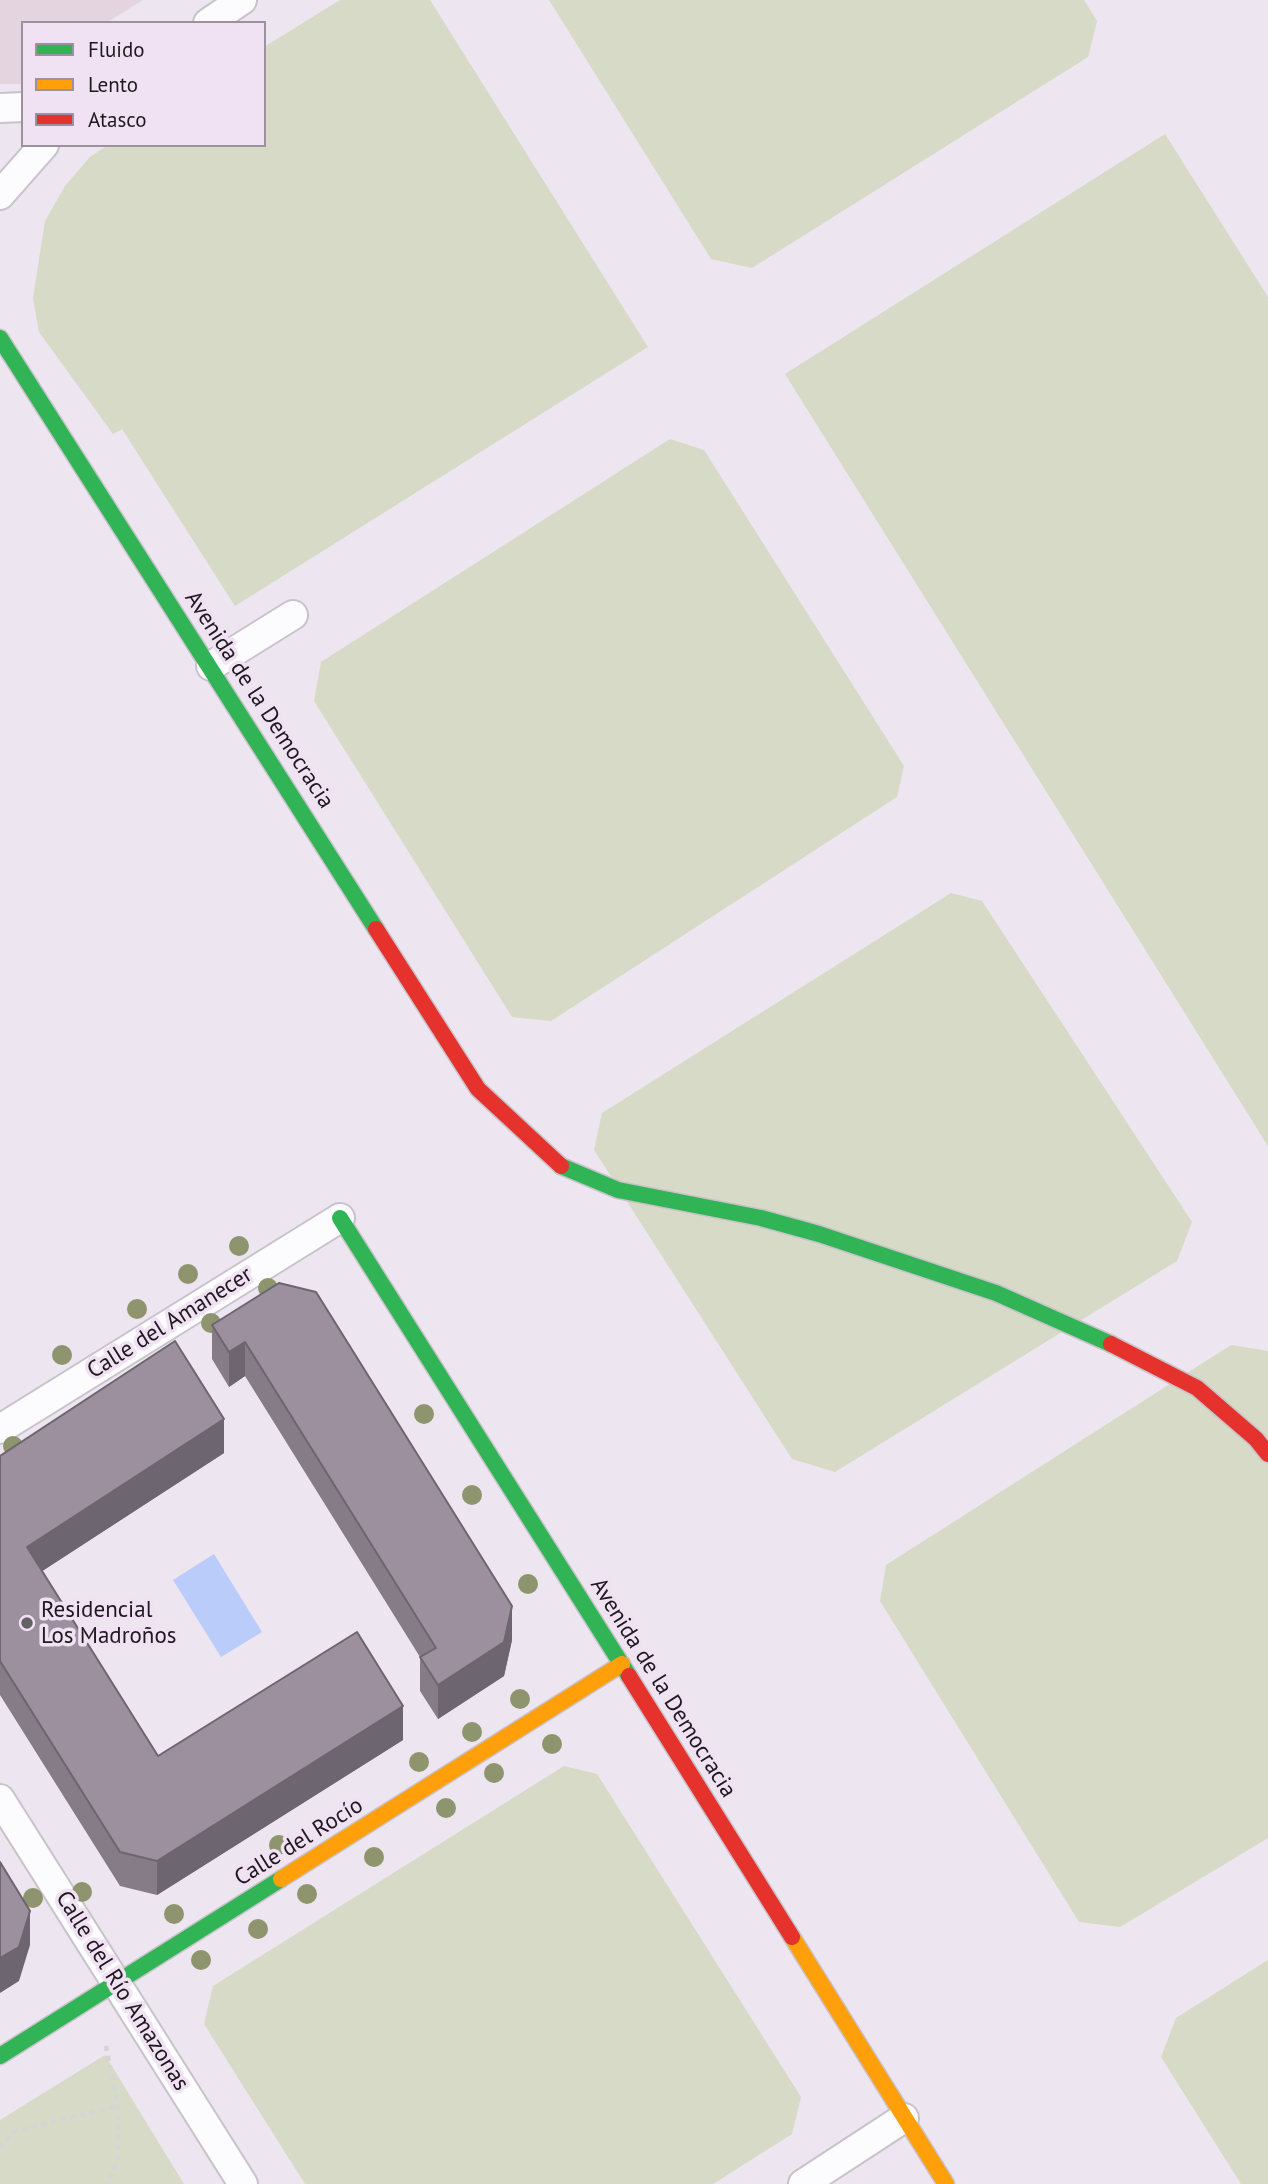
<!DOCTYPE html>
<html>
<head>
<meta charset="utf-8">
<style>
	body { margin:0 }
	#map { position:relative; width:1268px; height:2184px; overflow:hidden; background:#ede5ef; font-family:"PT Sans",sans-serif }
	canvas { display:block }
	.legend { position:absolute; left:21px; top:21px; width:245px; height:126px; box-sizing:border-box; background:#f0e1f3; border:2px solid #9c919e; margin:0; padding:9px 12px; list-style:none; font-size:21px; color:#1d181e }
	.legend li { display:flex; align-items:center; gap:14px; height:35px }
	.legend b { width:35px; border:2px solid #9c919e }
</style>
</head>
<body>
<div id="map">
<canvas width="1268" height="2184"></canvas>
<ul class="legend">
<li><b style="height:9px;background:#30b455"></b>Fluido</li>
<li><b style="height:9px;background:#ff9f0a"></b>Lento</li>
<li><b style="height:9px;background:#e5322d"></b>Atasco</li>
</ul>
</div>
<script>
const ctx = document.querySelector('canvas').getContext('2d');
ctx.lineJoin = 'round';
function fill(path, color) { ctx.fillStyle = color; ctx.fill(path, 'evenodd'); }
const poly = rows => new Path2D(rows.map(r => 'M' + r).join(''));
function strokePath(path, color, width, dash) { ctx.strokeStyle = color; ctx.lineWidth = width; ctx.lineCap = dash ? 'butt' : 'round'; ctx.setLineDash(dash || []); ctx.stroke(path); }
function write(font, color, halo, rows, align = 'center') {
  ctx.font = font + ' "PT Sans",sans-serif'; ctx.lineWidth = 7; ctx.setLineDash([]); ctx.textBaseline = 'middle'; ctx.strokeStyle = halo; ctx.fillStyle = color; for (const [text, x, y, turn = 0] of rows) {
    ctx.save(); ctx.translate(x, y); ctx.rotate((+turn || 0) * Math.PI / 180); ctx.textAlign = isNaN(turn) ? turn : align; if (halo) ctx.strokeText(text, 0, 0); ctx.fillText(text, 0, 0); ctx.restore();
  }
}
const industrial = poly([
	[0,0,143,0,106,23,23,23,23,84,0,84]
]);
const green = poly([
	[340,0,430,0,648,347,235,606,122,429,113,434,39,332,33,298,45,221,65,186,90,157,108,145,264,145,264,47],
	[549,0,1084,0,1097,21,1088,57,752,268,711,259],
	[1165,134,1268,297,1268,1146,785,374],
	[670,439,704,450,904,766,897,797,551,1021,512,1017,314,701,321,662],
	[951,893,982,901,1192,1222,1177,1261,835,1472,792,1459,594,1150,602,1113],
	[1231,1345,1268,1351,1268,1838,1120,1927,1079,1922,880,1601,886,1565],
	[564,1766,597,1774,801,2097,792,2134,713,2184,305,2184,204,2024,213,1986],
	[1268,1960,1268,2184,1241,2184,1161,2057,1176,2018],
	[105,2055,184,2184,0,2184,0,2120]
]);
const water = poly([
	[214,1554,262,1632,221,1657,173,1580]
]);
const path = poly([
	[106,2046,118,2106,118,2158,108,2184],
	[0,2148,15,2131,118,2106]
]);
const street = poly([
	[208,23,242,0],
	[0,108,23,107],
	[0,195,44,145],
	[211,666,293,615],
	[0,1429,340,1218],
	[0,1799,243,2184],
	[803,2184,904,2118]
]);
const fast = poly([
	[0,338,376,929],
	[561,1166,618,1190,761,1218,819,1234,996,1293,1111,1344],
	[340,1218,629,1676],
	[0,2056,281,1879]
]);
const slow = poly([
	[281,1879,622,1664],
	[792,1937,946,2184]
]);
const jam = poly([
	[376,929,478,1089,561,1166],
	[1111,1344,1197,1388,1256,1439,1268,1454],
	[629,1676,792,1937]
]);
const trees = [
	[239,1246],
	[188,1274],
	[268,1288],
	[137,1309],
	[211,1323],
	[62,1355],
	[424,1414],
	[13,1446],
	[472,1495],
	[528,1584],
	[520,1699],
	[472,1732],
	[552,1744],
	[419,1762],
	[494,1773],
	[446,1808],
	[279,1845],
	[374,1857],
	[82,1892],
	[307,1894],
	[33,1898],
	[174,1914],
	[258,1929],
	[201,1960]
];
const wall = poly([
	[279,1283,512,1640,504,1676,438,1719,420,1691,420,1657,245,1376,229,1387,212,1359,212,1325],
	[224,1453,42,1571,158,1756,403,1740,157,1895,120,1886,0,1695,0,1456]
]);
const shadedWall = poly([
	[245,1342,245,1376,229,1387,229,1352],
	[224,1419,224,1453,27,1581,27,1547],
	[512,1606,512,1640,504,1676,438,1719,438,1685],
	[403,1706,403,1740,157,1895,157,1861],
	[30,1911,30,1945,19,1981,0,1993,0,1958]
]);
const building = poly([
	[279,1283,316,1292,512,1606,504,1642,438,1685,420,1657,436,1648,245,1342,229,1352,212,1325,279,1283],
	[175,1341,224,1419,27,1547,158,1756,357,1632,403,1706,157,1861,120,1852,0,1661,0,1456,175,1341],
	[0,1862,30,1911,19,1947,0,1958,0,1862]
]);
const markers = [
	[27,1623,7,"#666067"]
];
const streetNames = [
	["Avenida de la Democracia",259,700,57],
	["Calle del Amanecer",170,1323,-32],
	["Avenida de la Democracia",663,1688,58],
	["Calle del Rocío",299,1842,-32],
	["Calle del Río Amazonas",122,1991,58]
];
const poiNames = [
	["Residencial",41,1610],
	["Los Madroños",41,1636]
];
fill(industrial, '#e4d4e0');
fill(green, '#d6dac7');
fill(water, '#baccfa');
strokePath(street, '#c8c2ca', 32);
strokePath(fast, '#c8c2ca', 19);
strokePath(slow, '#c8c2ca', 19);
strokePath(jam, '#c8c2ca', 19);
strokePath(path, '#d6d4d6', 4.5, [5, 5]);
strokePath(street, '#fcfbfd', 28);
strokePath(fast, '#30b455', 16);
strokePath(slow, '#ff9f0a', 16);
strokePath(jam, '#e5322d', 16);
ctx.fillStyle = '#8e946d';
for (const [x, y] of trees) { ctx.beginPath(); ctx.arc(x, y, 10, 0, 2 * Math.PI); ctx.fill(); }
fill(wall, '#867c88');
fill(shadedWall, '#6d656f');
fill(building, '#9c909e');
strokePath(building, '#6d656f', 2);
for (const [x, y, r, color] of markers) { const dot = new Path2D(); dot.arc(x, y, r, 0, 2 * Math.PI); ctx.fillStyle = color; ctx.fill(dot); strokePath(dot, '#f0e1f3', 2.5); }
write('23px', '#1d181e', '#f0e1f3', streetNames);
write('23px', '#1d181e', '#f0e1f3', poiNames, 'left');
</script>
</body>
</html>
